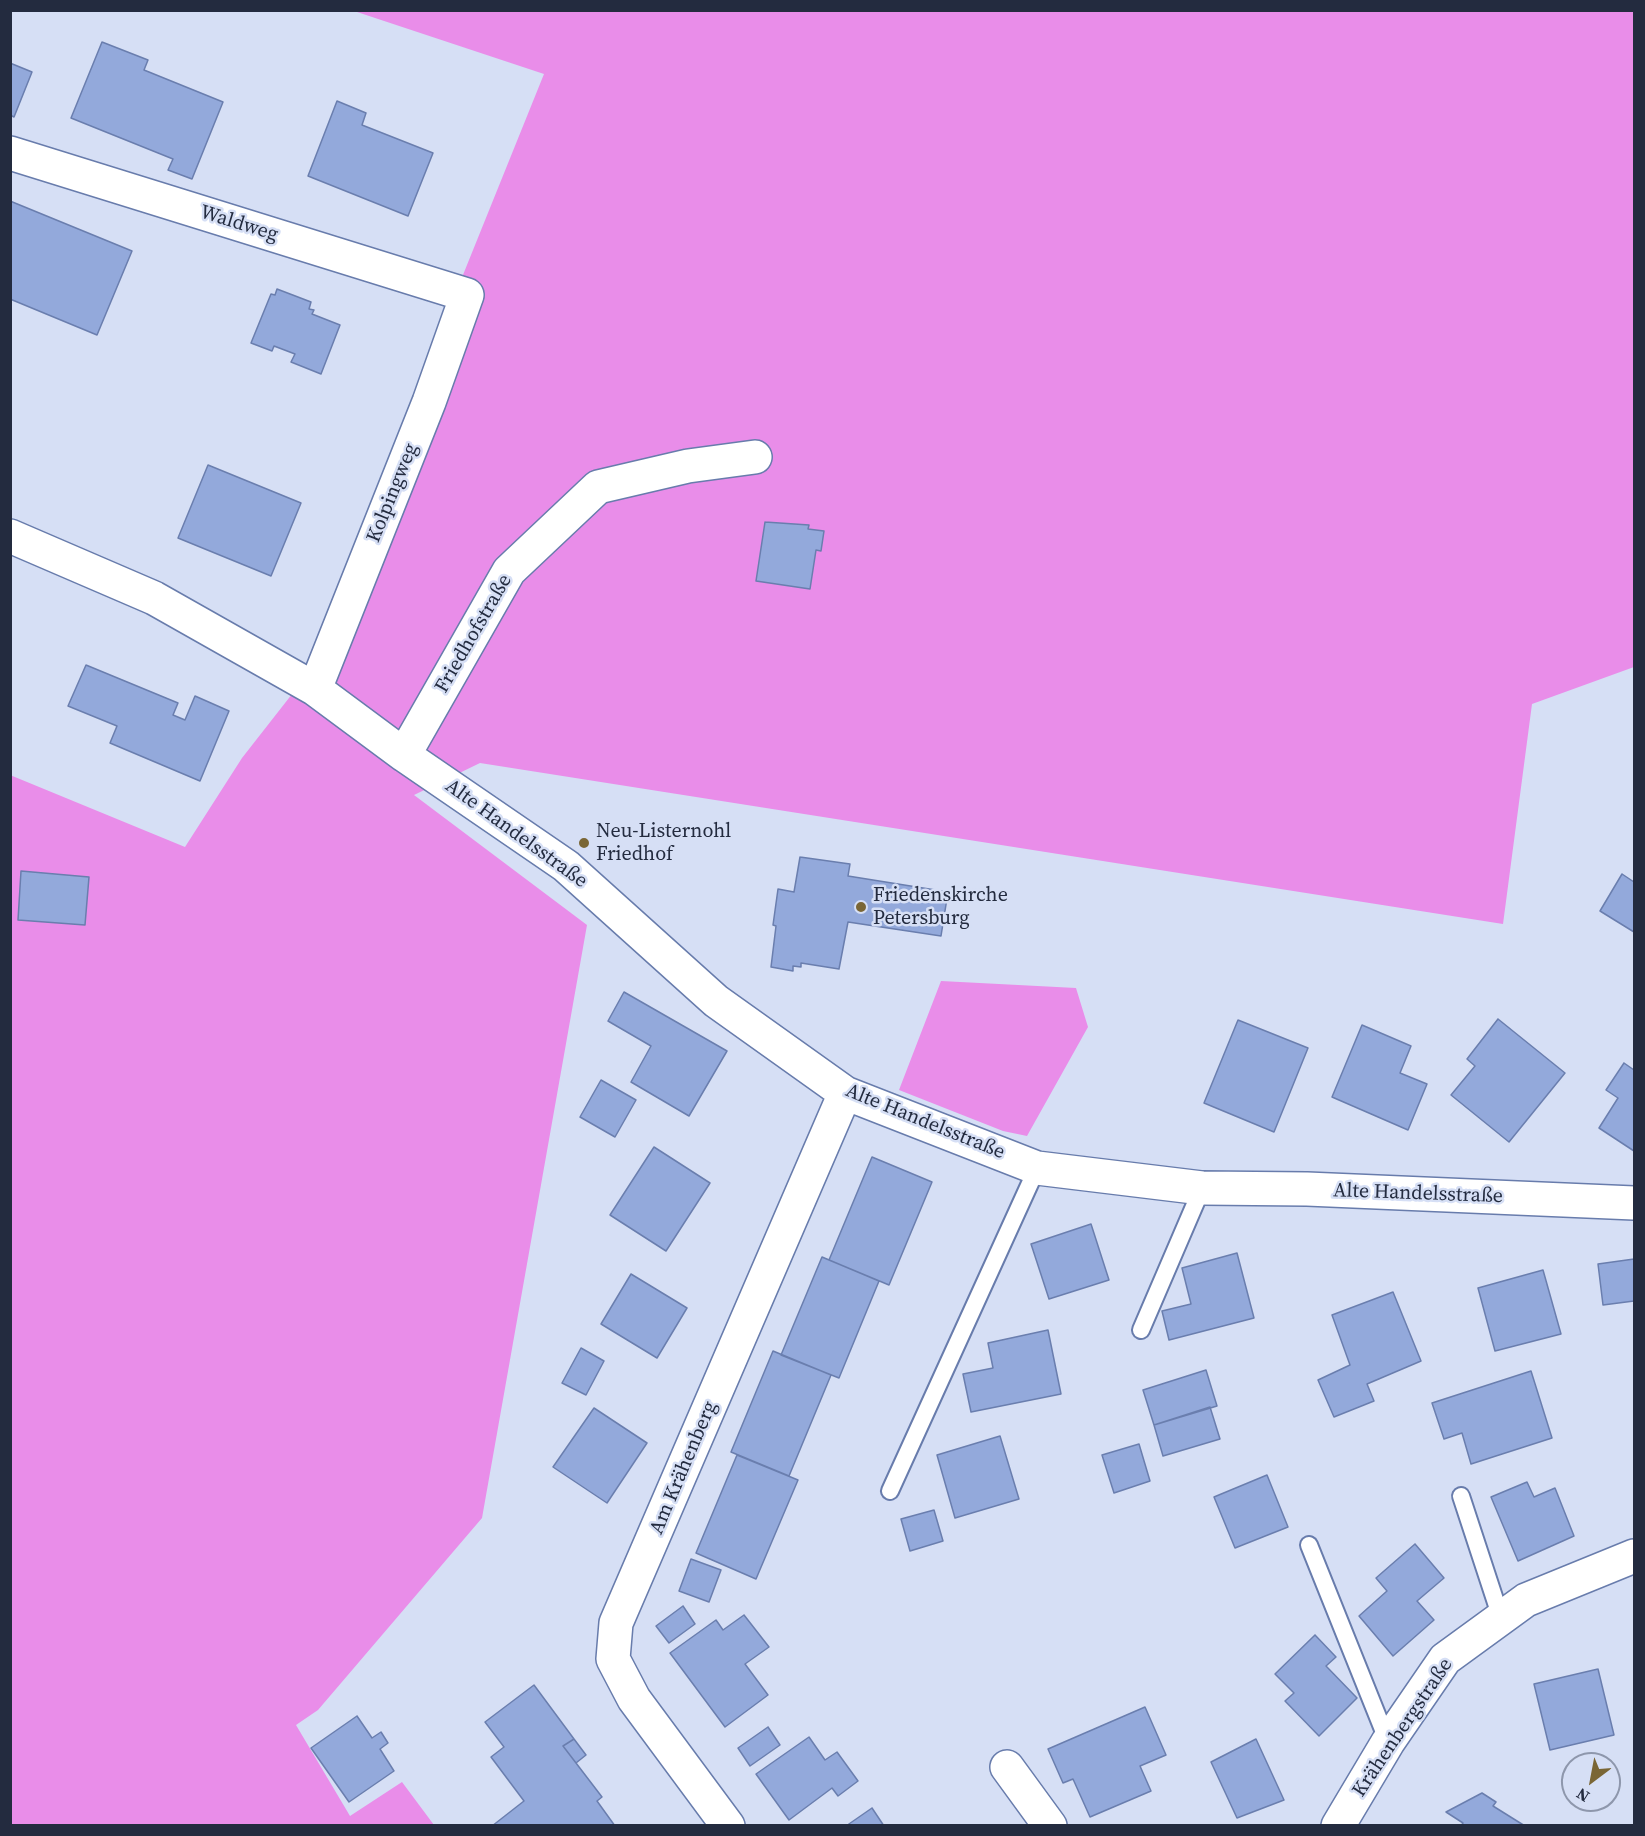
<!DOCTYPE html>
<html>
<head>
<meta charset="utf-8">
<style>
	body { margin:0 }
	#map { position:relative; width:1645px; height:1836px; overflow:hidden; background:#d6dff5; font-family:"Source Serif 4",serif }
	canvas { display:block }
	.frame { position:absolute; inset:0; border:12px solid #232b3f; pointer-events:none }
	.north { position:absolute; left:1561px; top:1752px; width:60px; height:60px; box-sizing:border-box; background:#d6dff5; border:2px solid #8e97ac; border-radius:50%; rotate:212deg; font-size:16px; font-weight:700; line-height:24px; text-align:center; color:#232b3f }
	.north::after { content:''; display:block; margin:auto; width:21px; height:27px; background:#7a6635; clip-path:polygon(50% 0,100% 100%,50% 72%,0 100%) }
</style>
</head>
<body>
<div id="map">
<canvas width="1645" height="1836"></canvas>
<div class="frame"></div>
<div class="north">N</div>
</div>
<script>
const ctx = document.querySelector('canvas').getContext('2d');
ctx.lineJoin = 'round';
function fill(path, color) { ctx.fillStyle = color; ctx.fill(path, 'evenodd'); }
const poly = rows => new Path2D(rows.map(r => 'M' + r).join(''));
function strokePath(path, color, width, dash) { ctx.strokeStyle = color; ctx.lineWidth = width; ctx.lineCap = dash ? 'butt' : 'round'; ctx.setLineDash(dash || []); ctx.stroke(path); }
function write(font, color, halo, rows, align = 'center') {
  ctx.font = font + ' "Source Serif 4",serif'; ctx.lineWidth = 5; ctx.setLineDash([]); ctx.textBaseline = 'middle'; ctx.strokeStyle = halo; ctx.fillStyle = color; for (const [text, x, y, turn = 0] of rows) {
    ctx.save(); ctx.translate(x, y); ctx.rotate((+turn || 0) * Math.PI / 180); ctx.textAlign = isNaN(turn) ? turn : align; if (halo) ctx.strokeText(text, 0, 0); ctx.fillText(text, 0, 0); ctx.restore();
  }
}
const green = poly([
	[354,11,1634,11,1634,667,1532,704,1503,924,480,763,414,795,587,925,482,1518,318,1710,296,1725,350,1816,402,1782,434,1825,11,1825,10,775,185,847,242,758,296,689,544,74],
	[941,981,1076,988,1088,1027,1027,1136,1003,1131,899,1090]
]);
const building = poly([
	[102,42,148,60,144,70,223,102,192,179,168,170,173,159,71,118,102,42],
	[10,63,32,72,14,117,10,115,10,63],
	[337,101,366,113,362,125,433,153,408,216,308,176,337,101],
	[10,201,132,251,97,335,10,299,10,201],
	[277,289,311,302,309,309,314,310,312,314,340,325,321,374,291,362,295,354,274,346,272,351,251,343,271,294,275,295,277,289],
	[208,465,301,503,271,576,178,538,208,465],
	[765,522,809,525,808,529,824,531,821,551,816,550,810,589,756,581,765,522],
	[86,665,178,703,173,715,185,720,195,696,229,711,200,781,110,743,117,726,68,706,86,665],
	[800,857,850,864,848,876,948,892,941,936,848,922,839,969,801,963,801,967,793,966,793,971,771,967,776,926,773,925,778,889,794,892,800,857],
	[21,871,89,877,85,925,18,920,21,871],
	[1622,874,1634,882,1634,932,1600,911,1622,874],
	[624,992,727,1051,689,1116,631,1082,651,1046,608,1021,624,992],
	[1498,1019,1565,1073,1509,1142,1451,1095,1475,1066,1467,1059,1498,1019],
	[1238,1020,1308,1048,1274,1132,1204,1103,1238,1020],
	[1362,1025,1411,1046,1400,1073,1427,1084,1408,1130,1332,1097,1362,1025],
	[1624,1063,1634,1070,1634,1151,1599,1128,1618,1098,1606,1090,1624,1063],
	[601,1080,636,1100,615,1137,580,1117,601,1080],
	[654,1147,710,1183,666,1251,610,1215,654,1147],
	[872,1157,932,1182,889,1285,829,1260,872,1157],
	[1091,1224,1109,1280,1049,1299,1031,1244,1091,1224],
	[1237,1253,1254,1318,1169,1340,1162,1311,1191,1304,1182,1268,1237,1253],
	[822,1257,879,1281,839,1378,781,1355,822,1257],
	[1634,1259,1634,1301,1603,1305,1598,1264,1634,1259],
	[1543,1270,1561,1334,1495,1351,1478,1288,1543,1270],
	[631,1274,687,1308,657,1358,601,1324,631,1274],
	[1393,1292,1421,1361,1367,1384,1374,1401,1334,1417,1318,1380,1350,1365,1332,1315,1393,1292],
	[1048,1330,1061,1394,971,1412,963,1374,993,1368,988,1343,1048,1330],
	[581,1348,604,1361,586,1395,562,1383,581,1348],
	[773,1351,831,1375,789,1476,731,1452,773,1351],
	[1206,1370,1217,1406,1154,1425,1143,1390,1206,1370],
	[1531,1371,1552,1438,1471,1464,1462,1433,1444,1439,1432,1403,1531,1371],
	[1210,1407,1220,1439,1163,1456,1154,1425,1210,1407],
	[594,1408,647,1443,607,1503,553,1467,594,1408],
	[1000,1436,1019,1499,955,1518,937,1455,1000,1436],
	[1139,1444,1150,1481,1114,1493,1102,1455,1139,1444],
	[737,1455,798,1480,756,1579,696,1553,737,1455],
	[1267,1475,1288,1527,1235,1548,1214,1497,1267,1475],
	[1527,1482,1534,1497,1555,1488,1574,1536,1518,1561,1491,1497,1527,1482],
	[934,1510,943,1541,910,1551,901,1519,934,1510],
	[1415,1544,1444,1578,1417,1601,1434,1620,1393,1656,1359,1616,1387,1591,1376,1578,1415,1544],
	[691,1559,721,1570,709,1602,679,1591,691,1559],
	[683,1606,695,1624,669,1643,656,1626,683,1606],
	[744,1615,769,1647,745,1664,768,1695,725,1727,670,1653,716,1620,723,1630,744,1615],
	[1315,1635,1336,1657,1326,1666,1357,1698,1319,1736,1285,1701,1294,1693,1275,1674,1315,1635],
	[1598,1669,1614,1735,1550,1750,1534,1684,1598,1669],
	[534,1685,574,1739,563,1746,602,1797,597,1801,615,1826,492,1826,524,1801,491,1757,504,1747,485,1722,534,1685],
	[1145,1707,1166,1755,1140,1766,1151,1791,1090,1817,1073,1779,1063,1783,1048,1749,1145,1707],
	[357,1716,372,1738,381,1732,388,1743,380,1749,394,1771,349,1802,311,1748,357,1716],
	[768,1727,780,1745,750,1766,738,1748,768,1727],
	[809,1737,825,1760,837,1752,858,1781,838,1796,832,1788,789,1820,756,1774,809,1737],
	[574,1739,586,1755,576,1763,563,1746,574,1739],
	[1256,1739,1284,1800,1237,1818,1211,1762,1256,1739],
	[1482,1793,1496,1802,1493,1806,1525,1826,1461,1826,1463,1823,1446,1812,1482,1793],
	[872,1808,884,1826,846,1826,872,1808]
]);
const lane = poly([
	[1141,1330,1202,1188],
	[890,1491,1037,1168],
	[1461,1496,1501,1618],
	[1309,1545,1388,1742]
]);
const street = poly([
	[10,153,467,295,429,402,315,689],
	[10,536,154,598,315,689,404,755,566,866,716,1001,845,1093,1037,1168,1202,1188,1307,1189,1634,1203],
	[404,755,509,571,598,487,688,466,755,457],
	[1007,1767,1050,1826],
	[728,1826,634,1699,613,1659,616,1623,845,1093],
	[1338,1826,1388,1742,1445,1659,1526,1600,1634,1556]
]);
const markers = [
	[584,843,6,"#7a6635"],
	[861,907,6,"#7a6635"]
];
const streetNames = [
	["Waldweg",239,224,17],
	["Kolpingweg",393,493,-68],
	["Friedhofstraße",474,634,-60],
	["Alte Handelsstraße",516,834,36],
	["Alte Handelsstraße",925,1122,22],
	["Alte Handelsstraße",1418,1194,2],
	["Am Krähenberg",684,1468,-67],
	["Krähenbergstraße",1403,1728,-56]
];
const poiNames = [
	["Neu-Listernohl",596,832],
	["Friedhof",596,855],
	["Friedenskirche",873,896],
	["Petersburg",873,919]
];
fill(green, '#e98de9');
fill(building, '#93a9db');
strokePath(building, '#6a7eae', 1.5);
strokePath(lane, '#687cac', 20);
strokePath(street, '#687cac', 36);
strokePath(lane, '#fff', 16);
strokePath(street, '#fff', 33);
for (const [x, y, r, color] of markers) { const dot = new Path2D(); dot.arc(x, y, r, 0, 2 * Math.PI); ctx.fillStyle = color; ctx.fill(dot); strokePath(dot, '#d6dff5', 2); }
write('20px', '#232b3f', '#d6dff5', streetNames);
write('20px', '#232b3f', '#d6dff5', poiNames, 'left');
</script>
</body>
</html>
